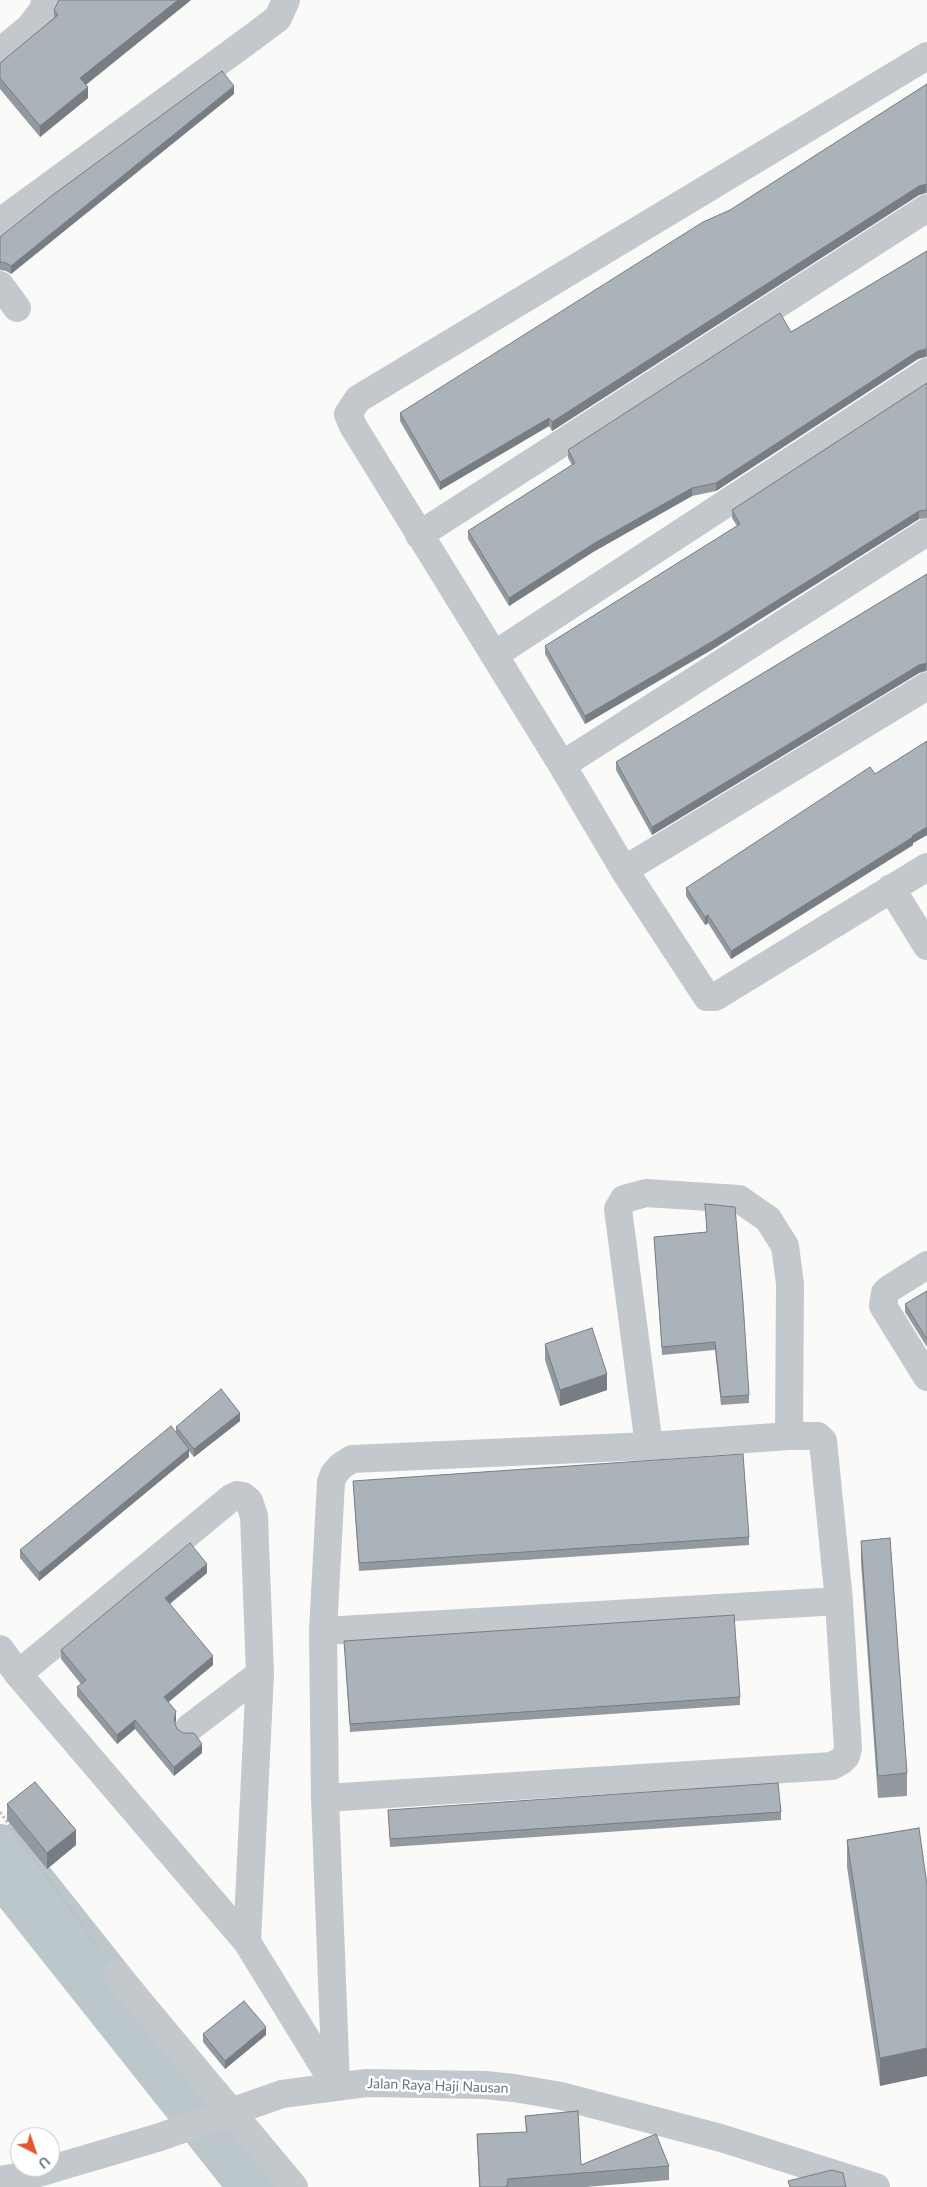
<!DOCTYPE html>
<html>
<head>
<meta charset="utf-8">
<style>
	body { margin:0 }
	#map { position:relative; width:927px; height:2187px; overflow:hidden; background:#fafaf8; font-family:Lato,sans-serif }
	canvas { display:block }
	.north { position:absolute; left:10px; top:2127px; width:50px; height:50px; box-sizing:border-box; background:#fff; border:1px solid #c1c8cd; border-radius:50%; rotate:139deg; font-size:14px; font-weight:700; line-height:20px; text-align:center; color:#657683 }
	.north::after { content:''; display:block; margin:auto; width:18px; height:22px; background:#e4572e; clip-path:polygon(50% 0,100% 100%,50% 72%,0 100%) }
</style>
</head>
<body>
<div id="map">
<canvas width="927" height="2187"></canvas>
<div class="north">U</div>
</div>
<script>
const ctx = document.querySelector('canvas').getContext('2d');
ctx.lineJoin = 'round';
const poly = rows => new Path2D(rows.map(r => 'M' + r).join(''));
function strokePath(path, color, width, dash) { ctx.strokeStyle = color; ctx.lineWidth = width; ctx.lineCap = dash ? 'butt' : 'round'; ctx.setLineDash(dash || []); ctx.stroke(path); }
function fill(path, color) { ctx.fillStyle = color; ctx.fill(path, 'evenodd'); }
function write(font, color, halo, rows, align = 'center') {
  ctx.font = font + ' Lato,sans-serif'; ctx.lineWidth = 5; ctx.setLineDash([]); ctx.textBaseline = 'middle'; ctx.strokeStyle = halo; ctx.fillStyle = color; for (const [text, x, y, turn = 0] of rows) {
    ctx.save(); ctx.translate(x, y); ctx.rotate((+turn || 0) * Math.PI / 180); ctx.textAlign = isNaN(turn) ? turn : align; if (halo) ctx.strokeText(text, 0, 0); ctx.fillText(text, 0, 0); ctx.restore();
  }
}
const river = poly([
	[0,1856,263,2187]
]);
const path = poly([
	[0,1812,100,1950]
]);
const minor = poly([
	[0,52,29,28,43,10,45,0],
	[927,56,358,399,348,414,353,426,562,765,624,870,707,997,715,997,927,867],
	[0,222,257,34,278,18,286,0],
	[0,285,17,308],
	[419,535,927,208],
	[494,655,927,372],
	[562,765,927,532],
	[624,870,927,686],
	[891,888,927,946],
	[927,1265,889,1289,885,1293,883,1306,927,1377],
	[649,1446,618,1209,624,1199,646,1193,739,1199,768,1219,785,1246,790,1284,789,1436],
	[323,1631,839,1601],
	[0,1649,18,1674,247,1942,335,2085],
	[18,1674,231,1498,237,1495,243,1496,249,1501,254,1516,260,1674,247,1942],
	[189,1728,260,1674],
	[325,1798,832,1766,841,1761,846,1756,848,1748,839,1601,823,1441,818,1436,789,1436,649,1446,352,1459,341,1466,334,1474,331,1482,323,1631,325,1798,336,2086],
	[117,1975,294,2187],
	[0,2180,35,2174,160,2137,282,2094,366,2083,485,2085,514,2088,561,2096,721,2138,876,2187]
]);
const wall = poly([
	[59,0,191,0,86,85,88,98,40,137,0,89,0,63,54,18,54,10],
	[927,84,927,193,919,195,552,431,549,426,440,490,400,421,400,413,730,210],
	[234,94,11,274,6,271,0,270,0,237],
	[927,251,927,357,918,359,716,491,692,496,593,552,509,606,468,539,468,531,572,465,568,458,568,450,791,332],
	[927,383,927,518,919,519,713,649,585,724,545,654,545,646,737,526,732,518,732,510],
	[927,574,927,671,919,673,652,835,616,770,616,762],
	[927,741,927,835,913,843,913,845,731,959,708,923,705,925,686,896,686,888,875,774],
	[705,1204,749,1395,749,1403,721,1405,715,1350,662,1355,654,1237,707,1232],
	[927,1291,927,1347,905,1312,905,1304],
	[545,1344,607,1390,560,1406,545,1360],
	[240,1421,194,1457,189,1451,189,1457,39,1581,20,1558,20,1550,176,1433,176,1427],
	[353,1481,749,1537,749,1545,359,1571],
	[861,1541,907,1773,907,1796,878,1798,861,1563],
	[207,1573,170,1604,213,1665,168,1702,176,1720,175,1724,177,1729,202,1753,174,1776,135,1729,117,1744,77,1696,77,1687,81,1684,61,1659,61,1650],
	[344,1641,740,1697,740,1705,350,1732],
	[7,1804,76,1845,47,1869,7,1820],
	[388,1810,781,1812,781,1820,390,1847],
	[919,1828,880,2086,847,1867,847,1840],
	[203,2034,266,2035,225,2069,203,2042],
	[525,2116,581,2165,669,2166,669,2180,586,2187,479,2187,477,2134,526,2132]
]);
const shadedWall = poly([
	[178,0,191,0,80,89,80,78],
	[234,86,234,94,11,274,11,266],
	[88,87,88,98,40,137,40,126],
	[926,184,926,192,919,195,552,431,552,422,919,186],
	[926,348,926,356,918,359,716,491,716,483,918,351],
	[549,418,549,426,440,490,440,482],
	[692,488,692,496,593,552,509,606,509,598,593,544],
	[919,511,919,519,713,649,585,724,585,716],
	[926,662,926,670,919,673,652,835,652,827,919,665],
	[927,827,927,835,913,843,913,845,731,959,731,951],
	[708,915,708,923,705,925,705,917],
	[607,1374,607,1390,560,1406,560,1390],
	[240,1413,240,1421,194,1457,194,1449],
	[189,1449,189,1457,39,1581,39,1573],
	[207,1564,207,1573,165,1607,165,1598],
	[213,1656,213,1665,164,1706,164,1697],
	[176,1711,176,1720,174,1729,174,1720],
	[135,1720,135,1729,117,1744,117,1735],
	[202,1744,202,1753,174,1776,174,1767],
	[76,1830,76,1845,47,1869,47,1853],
	[266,2027,266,2035,225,2069,225,2061],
	[927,2048,927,2076,880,2086,880,2058]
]);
const building = poly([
	[59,0,178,0,80,78,88,87,40,126,0,78,0,63,58,15,54,10,59,0],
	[222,71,234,86,11,266,6,263,0,262,0,237,54,194,222,71],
	[927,84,927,184,919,186,552,422,549,418,440,482,400,413,703,222,730,210,927,84],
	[927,251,927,349,918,351,716,483,692,488,593,544,509,598,468,531,575,463,568,450,780,313,791,332,927,251],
	[927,383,927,510,919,511,713,641,585,716,545,646,740,524,732,510,927,383],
	[927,574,927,663,919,665,652,827,616,762,927,574],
	[927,741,927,827,912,836,913,837,731,951,708,915,705,917,686,888,870,767,875,774,927,741],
	[705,1204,735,1207,743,1302,749,1395,721,1397,715,1342,662,1347,654,1237,707,1232,705,1204],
	[927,1291,927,1339,905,1304,927,1291],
	[592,1328,607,1374,560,1390,545,1344,592,1328],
	[221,1389,240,1413,194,1449,176,1427,221,1389],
	[171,1426,189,1449,39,1573,20,1550,171,1426],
	[743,1454,749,1537,359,1563,353,1481,743,1454],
	[890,1538,907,1773,878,1776,861,1541,890,1538],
	[190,1543,207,1564,165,1598,213,1656,164,1697,176,1711,174,1720,177,1729,183,1733,194,1733,202,1744,174,1767,135,1720,117,1735,77,1687,86,1680,61,1650,190,1543],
	[734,1615,740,1697,350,1724,344,1641,734,1615],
	[35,1782,76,1830,47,1853,7,1804,35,1782],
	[778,1783,781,1812,390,1839,388,1810,778,1783],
	[919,1828,927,1885,927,2048,880,2058,847,1840,919,1828],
	[244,2001,266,2027,225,2061,203,2034,244,2001],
	[578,2111,581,2165,656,2134,669,2166,508,2179,507,2187,480,2187,477,2134,527,2132,525,2116,578,2111],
	[832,2170,843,2173,846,2187,790,2187,788,2181,832,2170]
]);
const streetNames = [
	["Jalan Raya Haji Nausan",438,2086,2]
];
strokePath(river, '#bbc7cb', 64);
strokePath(path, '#bbbfc2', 3, [2.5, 2.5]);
strokePath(minor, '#c3c8cc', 28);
fill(wall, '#929a9f');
fill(shadedWall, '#777d82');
fill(building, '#aab3b9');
strokePath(building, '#777d82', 1);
write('14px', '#657683', '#fff', streetNames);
</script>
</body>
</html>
